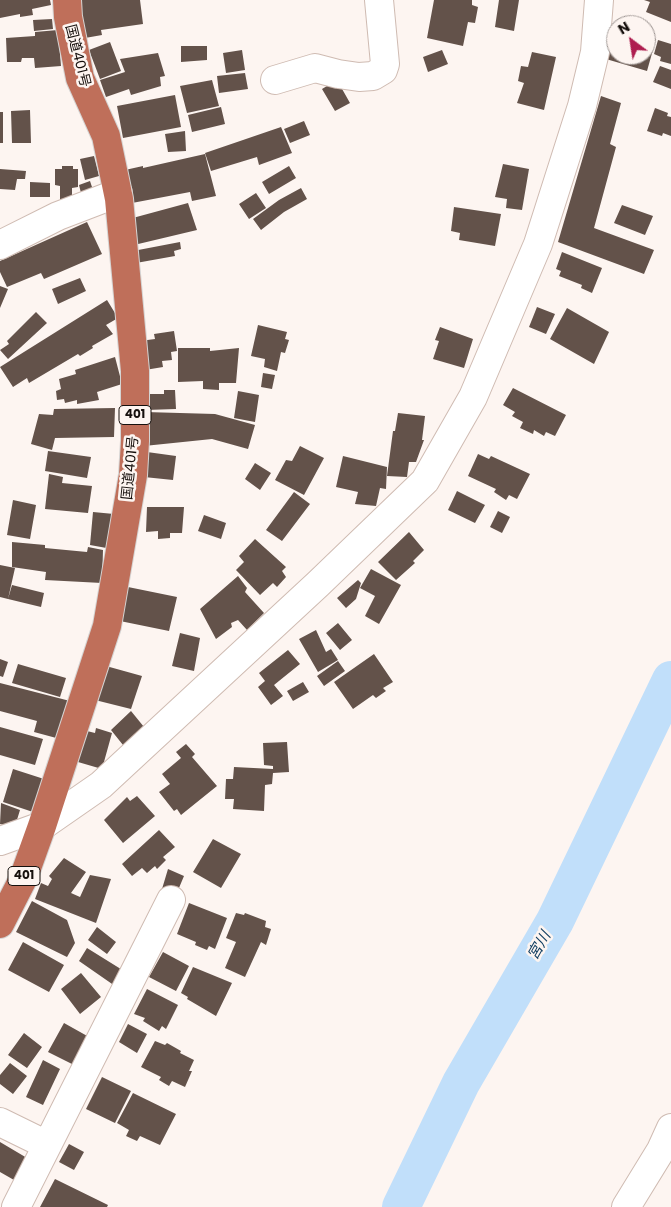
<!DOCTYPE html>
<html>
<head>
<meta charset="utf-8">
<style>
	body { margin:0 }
	#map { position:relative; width:671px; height:1207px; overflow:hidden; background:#fdf5f1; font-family:Poppins,sans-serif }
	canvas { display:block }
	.north { position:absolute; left:606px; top:15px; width:50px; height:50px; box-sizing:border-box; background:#fdf5f1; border:1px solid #a19996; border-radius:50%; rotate:329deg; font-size:14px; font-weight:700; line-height:20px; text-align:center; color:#16100d }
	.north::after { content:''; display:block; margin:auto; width:18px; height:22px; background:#ae1d4f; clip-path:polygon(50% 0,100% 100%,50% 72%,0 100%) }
</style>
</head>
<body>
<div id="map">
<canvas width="671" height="1207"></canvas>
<div class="north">N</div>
</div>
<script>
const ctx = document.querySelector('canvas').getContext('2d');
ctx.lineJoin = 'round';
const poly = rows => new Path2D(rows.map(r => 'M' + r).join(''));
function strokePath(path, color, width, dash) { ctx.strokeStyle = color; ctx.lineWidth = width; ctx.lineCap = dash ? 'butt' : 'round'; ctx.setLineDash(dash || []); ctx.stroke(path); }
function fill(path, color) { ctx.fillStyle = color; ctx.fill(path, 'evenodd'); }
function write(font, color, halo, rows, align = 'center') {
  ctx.font = font + ' Poppins,"Noto Sans JP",sans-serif'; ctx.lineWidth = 5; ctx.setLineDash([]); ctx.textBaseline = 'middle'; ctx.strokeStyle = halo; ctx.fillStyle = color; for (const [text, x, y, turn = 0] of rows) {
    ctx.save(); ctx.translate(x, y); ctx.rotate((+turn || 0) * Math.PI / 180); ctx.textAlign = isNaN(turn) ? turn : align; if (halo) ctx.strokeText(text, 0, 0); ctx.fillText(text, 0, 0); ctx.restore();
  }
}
const river = poly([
	[401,1207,461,1083,555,921,671,680]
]);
const building = poly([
	[0,0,50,0,51,5,32,9,33,15,20,17,20,14,0,18],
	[79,0,140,0,143,24,101,30,102,35,85,38],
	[434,0,472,0,472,5,478,7,475,23,468,22,463,46,427,38],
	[499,0,519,0,514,31,495,27],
	[644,0,671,0,671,22,646,12,650,2],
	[52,19,53,29,34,31,33,20],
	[58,30,61,66,35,68,34,58,22,58,21,62,7,62,6,38,35,36,35,32],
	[616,31,616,55,646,55,646,36,656,39,647,71,606,59],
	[658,40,671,44,671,64,660,61,661,57,654,54],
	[110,42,121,71,100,79,89,50],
	[181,46,207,46,207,60,181,62],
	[242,50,245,70,226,73,223,53],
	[442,50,448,64,428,72,423,57],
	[532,52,556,57,544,110,517,103,524,83,518,81,521,66,528,67],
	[158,53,165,76,160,77,161,86,131,95,129,89,106,97,100,80,125,72,120,59],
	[660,66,671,70,671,89,653,82],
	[245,73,248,89,219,93,217,76],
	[212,80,219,106,187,113,180,86],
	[337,80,350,103,335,111,322,89],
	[175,95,181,127,123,138,117,106],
	[601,96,621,103,610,144,616,147,594,228,654,250,644,274,558,242],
	[221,107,225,124,192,132,188,115],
	[655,108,668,113,667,116,671,117,671,136,663,133,662,136,647,131],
	[30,110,31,143,12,143,11,111],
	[0,112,3,112,3,143,0,143],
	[304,121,310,135,290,143,284,129],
	[281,127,292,153,259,165,257,157,211,171,205,153],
	[185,131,186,151,168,152,165,134],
	[205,154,216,196,192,201,190,192,132,203,125,170,143,166,143,168],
	[94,156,99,176,85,180,80,159],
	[503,164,529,169,522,210,506,208,507,199,495,197],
	[62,166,73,166,73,169,78,169,78,187,72,188,72,202,60,202,60,186,55,185,55,169,62,169],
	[289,166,296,178,269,194,262,182],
	[0,169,26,171,25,179,17,179,15,190,0,189],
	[90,181,93,190,81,193,79,185],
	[30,182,50,183,50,197,30,197],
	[301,188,307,199,284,212,261,230,253,219,279,200],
	[256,193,266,208,249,219,239,204],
	[188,203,197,230,134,245,129,219],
	[622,205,653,216,645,235,614,223],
	[454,207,501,214,495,246,459,240,460,233,451,231],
	[87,222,102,254,44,279,41,273,7,287,0,272,0,261],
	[180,242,181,249,174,251,175,256,136,263,133,251],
	[562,252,602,268,592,293,581,288,582,285,559,276,561,271,556,269],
	[80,278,86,291,58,304,52,289],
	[0,286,8,289,0,308],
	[107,300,118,318,106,325,113,334,92,346,93,348,80,356,78,354,29,383,27,378,13,387,0,367],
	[537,307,555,314,546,334,529,327],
	[567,308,609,332,594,364,550,339],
	[36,312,47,323,8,359,0,350,9,344,7,341],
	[258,325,287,332,285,339,289,340,285,353,281,352,277,371,264,367,265,359,251,356],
	[440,327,473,339,464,368,433,359,439,341,435,340],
	[174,331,177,351,171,352,172,360,162,361,163,367,145,370,140,341,155,339,154,334],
	[178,348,210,348,210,351,239,348,236,383,219,383,219,390,203,389,203,381,178,382],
	[115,357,122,384,97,392,99,400,77,404,77,400,65,403,64,399,57,400,56,391,61,389,59,379,76,374,75,370],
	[263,373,275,375,272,389,261,387],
	[513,388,566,415,555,436,546,432,544,436,534,430,533,434,520,428,523,422,512,416,515,412,503,405],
	[164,390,175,390,176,409,146,410,146,394,164,394],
	[238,391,259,395,255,422,234,418],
	[115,408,114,437,55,438,52,450,31,444,39,414,53,415,54,409],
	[145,412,215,414,255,425,248,449,212,439,144,446],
	[398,413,425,416,422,440,424,440,416,462,409,462,407,477,387,476,393,431,395,431],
	[300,446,324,458,304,495,275,480,286,460,292,461],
	[48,451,91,457,87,478,45,471],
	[147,452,176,456,173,480,144,477],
	[478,454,489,459,491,456,530,474,517,499,509,495,506,500,494,492,496,489,468,476],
	[343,456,387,467,386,489,380,488,376,506,355,504,358,492,336,487],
	[255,463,271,473,260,490,245,479],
	[49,474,63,477,62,483,92,486,88,513,45,509],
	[457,491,485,505,475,523,448,510],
	[294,492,310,504,282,541,266,530],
	[13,500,36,505,30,539,7,535],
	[147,507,184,507,182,533,170,533,170,538,158,539,158,531,146,532],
	[498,511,510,517,502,533,490,527],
	[93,512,114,514,112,549,90,545],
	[204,515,226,523,221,539,198,531],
	[409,532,424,550,413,561,415,563,396,580,378,562],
	[255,539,286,567,282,571,286,577,277,587,273,583,260,595,236,570,244,562,239,556],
	[12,542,45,545,45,548,87,552,88,547,103,550,102,583,45,580,46,572,12,567],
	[0,565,15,568,8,599,0,597],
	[371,569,401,585,379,624,365,616,375,596,360,588],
	[238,576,247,588,245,592,264,613,247,630,238,620,231,623,232,627,216,639,200,609],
	[358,580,361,583,356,599,346,608,337,598],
	[12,585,44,593,41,607,8,599],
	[128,587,177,597,169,631,120,621],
	[338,623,352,640,340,650,326,633],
	[316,630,326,652,331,649,338,660,318,672,299,639],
	[180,633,200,638,194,671,172,666],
	[288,650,300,664,274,685,283,696,271,705,258,687,265,681,259,673],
	[374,654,393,682,383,688,386,691,376,698,373,695,353,709,334,682],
	[0,659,8,662,3,677,0,676],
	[338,661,345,671,324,686,317,676],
	[18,664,66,678,60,697,12,683],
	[106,666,142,676,131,709,95,700],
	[303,682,309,692,293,701,287,691],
	[0,683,70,701,60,739,34,732,37,721,0,711],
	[131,711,144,727,123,745,111,730],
	[0,727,43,739,35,765,0,755],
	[96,728,112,733,102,769,78,762,87,731,95,733],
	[287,742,289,772,273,773,272,784,265,785,264,811,233,809,234,799,225,799,226,779,233,779,234,767,273,769,273,766,264,765,263,743],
	[186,744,195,754,192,757,217,786,181,815,177,809,174,811,159,792,170,784,162,774,181,758,176,752],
	[13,769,44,779,33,812,3,802],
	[137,796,155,816,123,843,104,820,127,797,130,801],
	[1,803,20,810,16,823,11,821,9,826,0,824],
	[159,830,175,847,163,857,166,860,157,869,155,866,147,873,142,868,132,876,122,864],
	[213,839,241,854,221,888,193,872],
	[64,858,86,872,71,893,80,897,90,875,111,879,96,923,35,899,41,883,48,886,52,879,49,876],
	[168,869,184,876,176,895,162,889],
	[32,901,67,920,75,943,67,957,16,932],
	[189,903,227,918,215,949,209,946,207,950,195,945,196,942,177,934],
	[236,913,244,915,245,913,266,921,265,927,271,929,266,945,261,942,245,977,225,968,236,942,226,938],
	[97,927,116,942,107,954,88,940],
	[23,942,64,965,49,992,8,970],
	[87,948,124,971,115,986,79,961],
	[163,952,189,966,176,991,149,977],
	[193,967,232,983,216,1016,187,999,188,997,181,993],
	[81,973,101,997,80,1014,61,989],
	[147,989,178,1005,166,1029,162,1026,159,1031,143,1021,145,1018,134,1014],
	[64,1023,89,1037,74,1065,48,1052],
	[128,1024,147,1034,137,1053,119,1042],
	[24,1033,42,1047,27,1068,8,1055],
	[155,1041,165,1045,167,1043,181,1051,180,1053,194,1060,189,1071,192,1071,185,1087,172,1081,169,1086,159,1080,161,1077,141,1067],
	[43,1060,60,1069,43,1105,26,1097],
	[10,1063,27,1076,13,1094,0,1084,0,1075],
	[102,1077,131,1091,115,1123,86,1109],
	[133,1093,176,1114,160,1145,140,1136,137,1141,126,1136,129,1130,117,1123],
	[0,1142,27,1158,14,1180,0,1172],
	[69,1144,84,1152,74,1170,59,1162],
	[55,1179,108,1205,107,1207,40,1207]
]);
const minor = poly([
	[275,80,315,68,338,74,359,77,373,76,383,70,385,64,379,0],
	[0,245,58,216,118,193],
	[0,841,42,826,101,785,318,584,425,481,473,397,538,244,582,106,595,52,599,0],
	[0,1122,47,1145],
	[16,1207,171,900],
	[626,1207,661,1150,671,1128]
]);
const highway = poly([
	[0,924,23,879,42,826,107,626,133,475,135,441,135,371,119,199,106,136,80,78,68,17,67,0]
]);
const shields = [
	[135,415,32],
	[24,876,32]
];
const shieldNames = [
	["401",135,415],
	["401",24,876]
];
const streetNames = [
	["国道401号",77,56,76],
	["国道401号",131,468,-84]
];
const waterNames = [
	["宮川",540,946,-60]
];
strokePath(river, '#c1dffa', 38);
fill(building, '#63524a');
strokePath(minor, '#cfbbb2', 30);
strokePath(highway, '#d5d4d3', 30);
strokePath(minor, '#fff', 28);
strokePath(highway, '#bf6f5a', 28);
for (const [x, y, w] of shields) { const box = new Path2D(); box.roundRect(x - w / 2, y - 9.5, w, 19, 4); ctx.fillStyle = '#fdf5f1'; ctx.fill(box); strokePath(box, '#16100d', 1); }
write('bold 12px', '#16100d', null, shieldNames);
write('14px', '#16100d', '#fdf5f1', streetNames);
write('italic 15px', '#0d3b5f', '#fdf5f1', waterNames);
</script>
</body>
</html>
